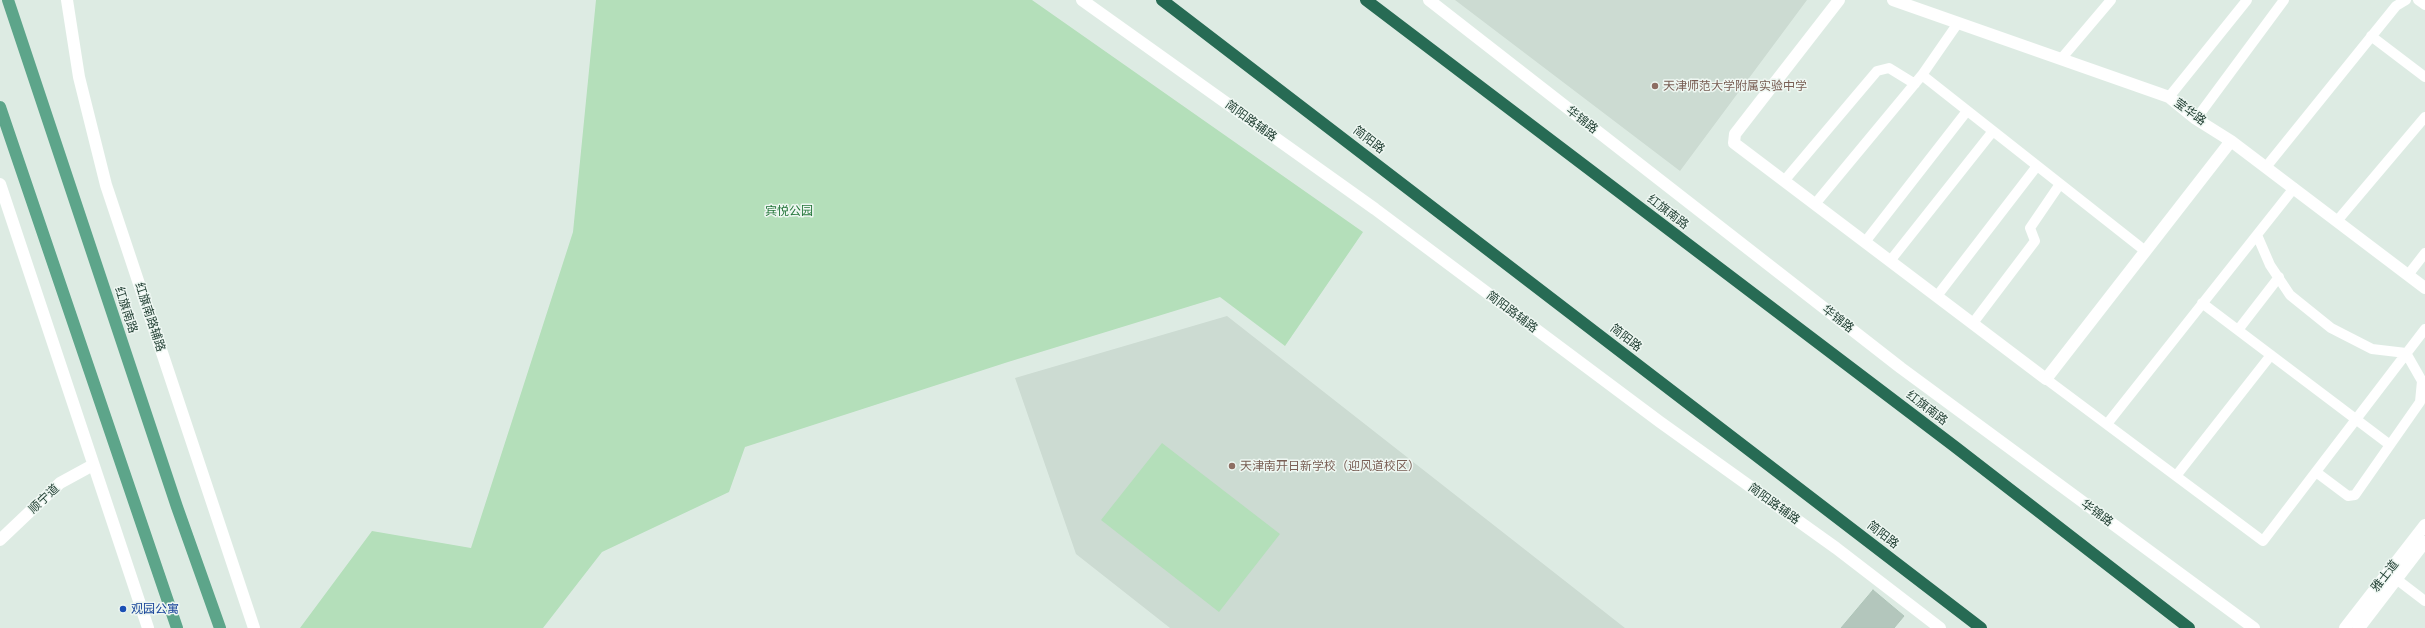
<!DOCTYPE html>
<html>
<head>
<meta charset="utf-8">
<style>
	body { margin:0 }
	canvas { display:block; background:#ddebe3 }
</style>
</head>
<body>
<canvas width="2425" height="628"></canvas>
<script>
const ctx = document.querySelector('canvas').getContext('2d');
ctx.lineJoin = 'round';
function fill(path, color) { ctx.fillStyle = color; ctx.fill(path, 'evenodd'); }
const poly = rows => new Path2D(rows.map(r => 'M' + r).join(''));
function strokePath(path, color, width, dash) { ctx.strokeStyle = color; ctx.lineWidth = width; ctx.lineCap = dash ? 'butt' : 'round'; ctx.setLineDash(dash || []); ctx.stroke(path); }
function write(font, color, halo, rows, align = 'center') {
  ctx.font = font + ' "Public Sans","Noto Sans SC",sans-serif'; ctx.lineWidth = 3; ctx.setLineDash([]); ctx.textBaseline = 'middle'; ctx.strokeStyle = halo; ctx.fillStyle = color; for (const [text, x, y, turn = 0] of rows) {
    ctx.save(); ctx.translate(x, y); ctx.rotate((+turn || 0) * Math.PI / 180); ctx.textAlign = isNaN(turn) ? turn : align; if (halo) ctx.strokeText(text, 0, 0); ctx.fillText(text, 0, 0); ctx.restore();
  }
}
const built = poly([
	[1455,0,1807,0,1680,171],
	[1227,316,1625,628,1170,628,1076,554,1015,378]
]);
const green = poly([
	[596,0,1032,0,1363,232,1285,346,1220,297,1008,362,745,447,729,492,602,552,543,628,300,628,372,531,471,548,573,232],
	[1162,443,1280,534,1219,612,1101,520]
]);
const building = poly([
	[1873,590,1904,616,1894,628,1841,628,1873,590]
]);
const lane = poly([
	[2418,0,2425,5],
	[2371,36,2425,77],
	[2061,59,2111,0],
	[1922,75,2144,250],
	[2169,97,2247,0],
	[2196,119,2284,0],
	[2266,167,2396,6,2406,0],
	[1784,181,1877,71,1889,68,1915,84],
	[1815,204,1922,75,1958,23],
	[2337,221,2425,117],
	[2257,235,2270,265,2290,295,2331,328,2372,349,2406,353,2422,381,2420,402,2355,495,2348,496,2316,472],
	[1865,242,1967,111],
	[1890,261,1993,131],
	[2408,275,2425,253],
	[1937,296,2037,166],
	[2202,303,2390,445],
	[1973,323,2035,241,2030,228,2060,184],
	[2238,330,2279,277],
	[2046,379,2263,541,2425,329],
	[2107,424,2294,188],
	[2176,476,2271,355],
	[2391,575,2425,601]
]);
const street = poly([
	[1839,0,1735,134,1734,143,2046,379,2231,141],
	[1893,0,2169,97,2196,119,2231,141,2425,288]
]);
const secondary = poly([
	[67,0,79,77,106,185,254,628],
	[1082,0,1375,209,1660,422,1836,548,1940,628],
	[1429,0,1901,368,2254,628],
	[0,184,148,628],
	[0,540,60,483,93,465],
	[2345,628,2425,525],
	[2359,628,2425,542]
]);
const primary = poly([
	[8,0,177,507,220,628],
	[0,107,177,628]
]);
const highway = poly([
	[1162,0,1981,628],
	[1366,0,1954,446,2189,628]
]);
const markers = [
	[1655,86,4,"#8d6e63"],
	[1232,466,4,"#8d6e63"],
	[123,609,4,"#1a4fb4"]
];
const educationNames = [
	["天津师范大学附属实验中学",1663,86],
	["天津南开日新学校（迎风道校区）",1240,466]
];
const streetNames = [
	["莹华路",2190,112,36],
	["华锦路",1582,120,38],
	["简阳路辅路",1251,121,36],
	["简阳路",1369,140,38],
	["红旗南路",1668,212,37],
	["红旗南路",126,310,72],
	["简阳路辅路",1512,312,37],
	["红旗南路辅路",150,317,72],
	["华锦路",1838,319,38],
	["简阳路",1626,338,38],
	["红旗南路",1927,408,37],
	["顺宁道",44,499,-43],
	["简阳路辅路",1774,504,36],
	["华锦路",2097,513,36],
	["简阳路",1883,535,38],
	["雅士道",2385,576,-52]
];
const parkNames = [
	["宾悦公园",789,211]
];
const transitNames = [
	["观园公寓",131,609]
];
fill(built, '#ccdbd2');
fill(green, '#b4dfba');
fill(building, '#b3c6bc');
strokePath(building, '#afc5b9', 1);
strokePath(lane, '#fff', 10);
strokePath(street, '#fff', 12);
strokePath(secondary, '#fff', 12);
strokePath(primary, '#5da58a', 12);
strokePath(highway, '#276b54', 12);
for (const [x, y, r, color] of markers) { const dot = new Path2D(); dot.arc(x, y, r, 0, 2 * Math.PI); ctx.fillStyle = color; ctx.fill(dot); strokePath(dot, '#eef7f2', 1.5); }
write('12px', '#785e54', '#eef7f2', educationNames, 'left');
write('12px', '#1e3c30', '#eef7f2', streetNames);
write('12px', '#24763a', '#eef7f2', parkNames);
write('12px', '#164399', '#eef7f2', transitNames, 'left');
</script>
</body>
</html>
